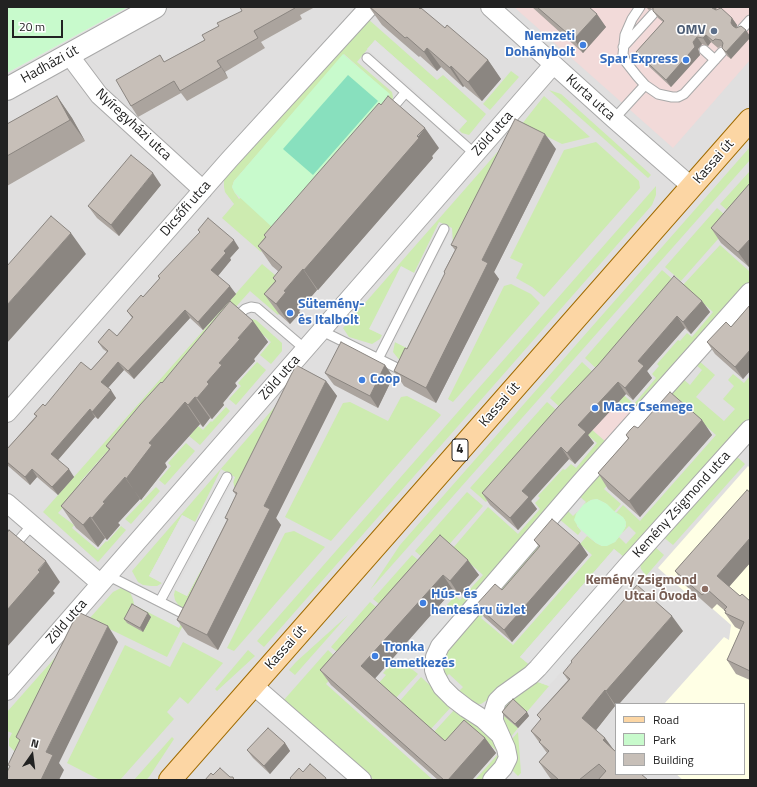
<!DOCTYPE html>
<html>
<head>
<meta charset="utf-8">
<style>
	body { margin:0 }
	#map { position:relative; width:757px; height:787px; overflow:hidden; background:#f2efe9; font-family:"Titillium Web",sans-serif }
	canvas { display:block }
	.frame { position:absolute; inset:0; border:8px solid #222; pointer-events:none }
	.legend { position:absolute; left:615px; top:703px; width:130px; height:72px; box-sizing:border-box; background:#fff; border:1px solid #a7a7a7; margin:0; padding:5px 7px; list-style:none; font-size:12px; color:#222 }
	.legend li { display:flex; align-items:center; gap:8px; height:20px }
	.legend b { width:20px; border:1px solid #a7a7a7 }
	.north { position:absolute; left:12px; top:735px; width:40px; height:40px; -webkit-text-stroke:3px #fff; paint-order:stroke; rotate:14deg; font-size:11px; font-weight:700; line-height:16px; text-align:center; color:#222 }
	.north::after { content:''; display:block; margin:auto; width:14px; height:18px; background:#222; clip-path:polygon(50% 0,100% 100%,50% 72%,0 100%) }
	.scale { position:absolute; left:12px; top:20px; width:51px; height:18px; box-sizing:border-box; border:2px solid #222; border-top:0; padding-left:5px; font-size:12px; line-height:14px; white-space:nowrap; color:#222; -webkit-text-stroke:3px #fff; paint-order:stroke }
</style>
</head>
<body>
<div id="map">
<canvas width="757" height="787"></canvas>
<div class="frame"></div>
<ul class="legend">
<li><b style="height:5px;background:#fcd6a4"></b>Road</li>
<li><b style="height:11px;background:#c8facc"></b>Park</li>
<li><b style="height:11px;background:#c7bfb8"></b>Building</li>
</ul>
<div class="north">N</div>
<div class="scale">20 m</div>
</div>
<script>
const ctx = document.querySelector('canvas').getContext('2d');
ctx.lineJoin = 'round';
function fill(path, color) { ctx.fillStyle = color; ctx.fill(path, 'evenodd'); }
const poly = rows => new Path2D(rows.map(r => 'M' + r).join(''));
function strokePath(path, color, width, dash) { ctx.strokeStyle = color; ctx.lineWidth = width; ctx.lineCap = dash ? 'butt' : 'round'; ctx.setLineDash(dash || []); ctx.stroke(path); }
function write(font, color, halo, rows, align = 'center') {
  ctx.font = font + ' "Titillium Web",sans-serif'; ctx.lineWidth = 3; ctx.setLineDash([]); ctx.textBaseline = 'middle'; ctx.strokeStyle = halo; ctx.fillStyle = color; for (const [text, x, y, turn = 0] of rows) {
    ctx.save(); ctx.translate(x, y); ctx.rotate((+turn || 0) * Math.PI / 180); ctx.textAlign = isNaN(turn) ? turn : align; if (halo) ctx.strokeText(text, 0, 0); ctx.fillText(text, 0, 0); ctx.restore();
  }
}
const residential = poly([
	[128,7,750,7,750,780,7,780,7,73],
	[616,704,744,704,744,774,616,774]
]);
const commercial = poly([
	[514,7,750,7,750,60,673,148],
	[598,383,633,414,607,443,572,412]
]);
const education = poly([
	[748,466,750,468,750,780,683,780,676,774,744,774,744,704,664,704,724,637,729,640,731,625,690,589,685,592,658,568]
]);
const grass = poly([
	[368,19,437,80,443,75,486,114,469,135,462,133,459,130,467,121,375,40,357,62,392,92,393,97,392,101,261,252,222,218,234,204,225,192,224,187,224,178],
	[344,54,390,95,239,199,235,193,232,187,234,181],
	[511,71,519,77,490,110,483,104],
	[549,90,561,94,649,173,651,175,648,178],
	[544,96,590,137,562,144,522,124],
	[516,131,453,243,452,228,439,222,414,273,401,267,370,329,382,335,380,339,372,344,349,337,343,328],
	[596,142,639,181,640,188,544,297,532,287,516,278,523,264,510,258,564,150],
	[750,147,750,160,370,590,400,545],
	[750,171,750,202,736,218,720,204],
	[656,186,656,195,652,205,264,647,257,641],
	[717,208,733,222,681,281,665,267],
	[720,245,749,271,750,270,750,281,633,414,598,383,603,377,634,404,656,378,652,374,659,366,657,364,678,340,680,341,687,333,692,337,713,312,683,285],
	[262,264,294,291,290,301,278,315,250,291,80,482,83,485,58,513,74,525,72,528,98,550,106,541,107,542,121,526,126,530,98,562,43,512],
	[662,270,678,284,600,372,585,358],
	[511,284,531,294,540,303,453,402,448,399,467,361,504,286],
	[251,319,256,320,282,343,282,351,271,364,260,355,271,342,248,321],
	[420,323,427,326,401,362,393,352,395,342,407,348],
	[698,360,715,375,696,397,724,421,735,409,723,399,734,386,728,380,733,374,744,383,750,376,750,420,625,558,614,549,520,657,531,666,487,700,481,704,474,704,458,692,463,687,449,674,445,678,443,674,443,655,532,548,560,527,481,618,513,645,592,555,580,544,587,536,596,543,602,546,615,542,619,537,626,544,636,533,629,526,622,533,626,526,625,520,619,514,616,513,623,505,640,521,716,435,681,404,604,489,621,504,614,512,605,503,597,499,591,500,583,505,586,502,578,495,682,378,690,385,702,370,695,364],
	[257,362,266,370,236,405,229,399,241,386,238,383],
	[582,362,597,376,565,412,550,398],
	[299,379,235,490,233,483,235,477,221,469,195,522,182,515,149,576,162,583,157,586,151,586,143,585,138,582,132,571],
	[407,396,436,411,441,415,331,541,285,517,343,403,350,402,388,421,401,397],
	[547,402,562,415,486,502,470,488],
	[226,407,230,411,200,445,189,436,198,426,203,430,211,421,212,422],
	[572,412,607,443,461,610,454,611,447,605,455,596,460,600,483,575,453,548,488,507,518,534,540,509,535,503,540,498,538,496,563,469,565,470,571,464,576,468,597,443,567,417],
	[186,443,195,451,165,485,159,480,171,466,168,463],
	[735,455,745,464,673,545,662,536],
	[156,487,160,491,131,524,125,519],
	[467,492,483,506,431,565,415,551],
	[566,509,573,516,578,511,576,514,577,526,581,531,578,535,558,518],
	[294,531,325,547,234,651,227,648,285,533],
	[654,546,664,555,646,576,641,569,640,564],
	[412,555,428,568,389,612,373,599],
	[201,570,209,574,167,657,89,619,113,592,121,588,130,592,134,602,179,606,175,600,174,595,175,590,187,596],
	[370,602,386,615,346,660,331,647],
	[348,615,295,675,289,670,296,662],
	[76,634,17,754,9,746,9,739,12,733,7,731,7,712],
	[183,642,223,663,188,704,180,697,167,712,174,719,120,780,100,780,67,763,125,645,170,667],
	[248,650,255,656,217,691,215,689],
	[328,650,343,664,326,684,433,780,374,780,283,701],
	[395,660,413,670,418,674,395,699,378,684,386,675,383,673],
	[421,677,452,706,430,730,399,702],
	[535,681,549,686,526,713,516,704,504,716,518,728,510,738,505,726,502,715,505,704],
	[455,709,489,732,501,753,497,763,481,780,475,780,499,753,475,731,453,751,433,733],
	[518,732,521,773,518,776,511,769,511,740],
	[172,737,174,739,149,777,146,780,134,780]
]);
const park = poly([
	[7,7,128,7,7,73],
	[343,54,390,94,273,228,235,193,232,187,234,181],
	[597,499,607,504,615,512,623,517,626,522,625,528,622,533,615,542,607,546,602,546,596,543,579,528,574,520,576,514,583,505,591,500]
]);
const pitch = poly([
	[348,75,378,101,313,175,283,149]
]);
const parking = poly([
	[375,40,467,121,459,130,367,49],
	[452,228,451,237,456,249,407,348,395,342],
	[401,266,414,273,382,335,369,329],
	[233,481,235,490,240,497,187,596,175,590],
	[182,515,195,522,162,583,149,576],
	[614,549,625,558,531,666,520,657],
	[620,583,635,588,549,686,535,681],
	[130,592,184,618,179,628,134,605,133,597],
	[445,603,454,611,459,611,462,609,410,668,395,660],
	[9,739,9,746,17,754,7,774,7,743]
]);
const service = poly([
	[640,7,632,19,625,35,623,54,626,62,637,76,645,85,658,94,672,97,678,97,684,94,722,52],
	[742,29,750,20],
	[623,47,653,14],
	[704,50,715,60],
	[367,58,475,154],
	[389,112,405,93],
	[614,119,645,85],
	[234,319,245,309,251,307,257,308,305,349],
	[322,331,397,368],
	[378,359,444,229],
	[7,554,32,525],
	[107,575,182,613],
	[160,601,227,477]
]);
const minor = poly([
	[490,7,614,119,692,187],
	[69,55,99,95,203,190],
	[7,413,229,160,369,7],
	[7,503,100,583],
	[253,685,362,780],
	[7,691,553,65],
	[499,734,483,719,466,708,453,698,442,687,436,676,434,670,435,657,440,646,580,483,750,292],
	[492,780,503,768,508,758,506,748,494,721,494,710,497,701,503,695,531,675,538,668,627,566,750,429]
]);
const tertiary = poly([
	[7,89,155,7]
]);
const primary = poly([
	[170,780,750,120]
]);
const wall = poly([
	[240,7,315,7,300,15,302,19,261,42,265,48,225,72,228,78,187,101,181,93,138,117,131,106,160,55,164,62,205,40,219,26,242,11],
	[369,7,445,28,488,60,501,79,482,101,464,86,463,87,441,67,437,71,420,56,419,57,382,25],
	[532,7,589,7,606,27,583,53],
	[646,7,717,7,716,10,732,18,737,25,731,59,727,56,722,48,722,47,721,46,718,48,711,42,708,46,702,44,698,49,700,55,671,87,641,59,636,52,663,22,658,18,653,11,653,9,652,8,649,10],
	[57,96,72,118,85,141,7,186,7,124],
	[439,148,432,156,433,158,318,290,317,290,299,311,300,313,290,324,279,314,264,294,275,281,273,278,279,272,272,266,258,246,265,237,264,235],
	[556,149,494,272,499,279,436,403,404,386,394,371,407,349,445,274,444,272,455,250,451,245],
	[750,183,750,266,749,267,721,243,711,228],
	[161,185,119,236,97,218,88,206],
	[239,248,230,258,231,260,218,276,236,294,203,330,190,318,134,379,124,370,108,388,116,398,98,419,95,417,58,460,74,477,58,495,37,477,30,485,7,465,7,449,36,416,34,414,45,406,91,370,107,352,103,349,98,342,117,336,132,318,127,311,143,297,159,279,158,276],
	[702,301,710,312,691,334,685,328,647,371,652,378,633,400,626,394,588,435,594,443,575,464,569,459,531,501,537,509,518,530,490,505,482,493,598,365],
	[750,305,750,371,743,379,715,354,707,342,731,327],
	[253,321,268,342,254,359,255,361,235,383,237,386,223,403,224,405,212,419,210,418,203,427,200,424,165,463,167,467,141,500,140,499,118,523,120,525,107,540,105,538,98,547,76,528,61,506,109,450,106,446,162,383],
	[385,365,393,377,378,408,334,385,325,373],
	[326,381,337,396,276,518,281,525,218,650,188,635,177,620,227,520,225,518,236,495,233,491],
	[702,420,712,435,640,517,608,489,598,473,628,439,626,435,638,428],
	[750,492,750,563,729,587,740,596,750,601,750,680,736,674,727,660,741,630,735,627,725,613,726,612,724,610,717,604,712,609,685,585,675,571],
	[440,535,479,575,460,596,453,590,374,678,445,741,485,738,496,753,472,780,438,780,331,685,320,670],
	[534,540,580,543,588,555,512,642,484,617,476,605,502,590,539,547],
	[151,617,143,632,127,623,124,619],
	[683,631,619,704,616,704,616,706,615,706,596,730,605,738,613,749,648,780,552,780,550,778,539,762,547,753,531,731,541,720,537,715,568,680,563,673,572,663,571,661],
	[502,712,527,712,529,716,518,728,504,716],
	[285,743,290,751,270,774,253,758,247,750]
]);
const shadedWall = poly([
	[712,7,717,7,715,11,717,16],
	[597,14,606,27,583,53,574,39],
	[732,18,737,25,736,31,731,23],
	[746,30,750,36,750,38,731,59,726,52],
	[706,35,711,42,708,46,703,38],
	[697,37,702,44,698,49,700,55,671,87,666,80],
	[427,48,441,67,437,71,424,52],
	[488,60,501,79,482,101,468,82],
	[217,61,225,72,228,78,221,67],
	[451,66,464,86,463,87,450,68],
	[57,96,72,118,85,141,70,120],
	[425,128,439,148,432,156,433,158,318,290,304,270],
	[545,134,556,149,494,272,499,279,436,403,426,388,482,260],
	[153,173,161,185,119,236,111,225],
	[71,233,86,254,7,343,7,305],
	[750,239,750,266,749,267,738,252],
	[234,240,239,248,230,258,231,260,217,277,211,270,224,251],
	[303,269,317,290,299,311,300,313,290,324,276,304,284,291],
	[230,286,236,294,203,330,198,322],
	[702,301,710,312,691,334,683,322],
	[185,310,190,318,134,379,128,371],
	[677,316,685,328,647,371,652,378,633,400,625,388,638,361],
	[253,321,268,342,254,359,255,361,235,383,237,386,223,403,224,405,212,419,197,398,207,382,219,363,238,338],
	[750,350,750,371,743,379,735,367],
	[118,362,124,370,107,389,101,382],
	[385,365,393,377,378,408,370,396],
	[326,381,337,396,276,518,281,525,218,650,207,635,264,506],
	[618,382,626,394,588,435,594,443,575,464,567,453,578,425],
	[111,390,116,398,98,419,92,412],
	[195,397,210,418,203,427,188,405],
	[185,402,200,424,165,463,167,467,141,500,126,479,149,443],
	[90,409,95,417,57,461,51,454],
	[702,420,712,435,640,517,629,501],
	[561,447,569,459,531,501,537,509,518,530,510,518,522,491],
	[32,469,37,477,30,485,25,477],
	[69,469,74,477,58,495,52,487],
	[125,477,140,499,118,523,120,525,107,540,92,518,103,502],
	[90,517,105,538,98,547,83,525],
	[750,538,750,563,726,590,717,576],
	[580,543,588,555,512,642,504,630],
	[468,560,479,575,460,596,450,581],
	[46,561,60,582,53,591,55,593,7,647,7,610],
	[443,575,453,590,372,682,361,666],
	[148,613,151,617,143,632,140,628],
	[672,616,683,631,619,704,616,704,616,706,606,691],
	[108,626,118,642,59,763,64,770,59,780,41,780,46,752],
	[605,690,615,706,593,734,582,718],
	[527,712,529,716,518,728,515,724],
	[485,738,496,753,472,780,448,780],
	[605,738,616,753,603,740],
	[285,743,290,751,270,774,264,766]
]);
const building = poly([
	[240,7,294,7,295,8,254,31,258,38,217,61,221,67,180,91,174,81,131,106,116,80,160,55,164,62,205,40,202,35,219,26,217,23,242,11,240,7],
	[370,7,418,7,420,9,421,8,445,28,447,25,488,60,468,82,451,66,450,68,427,48,424,52,407,37,405,38,370,7],
	[537,7,589,7,597,14,574,39,537,7],
	[653,7,712,7,712,8,716,10,721,8,732,18,731,23,733,26,736,28,741,26,746,30,726,52,722,48,723,43,721,40,715,39,713,41,706,35,703,38,697,37,693,42,695,47,666,80,636,52,664,21,653,11,653,7],
	[57,96,70,120,7,156,7,124,57,96],
	[388,96,425,128,417,136,419,138,304,270,303,269,284,291,286,292,276,304,264,294,276,281,273,278,282,267,258,246,266,237,264,235,372,111,379,103,381,105,388,96],
	[515,119,545,134,482,260,488,263,426,388,394,371,405,348,407,349,445,273,444,272,457,247,451,245,515,119],
	[131,155,153,173,111,225,88,206,131,155],
	[750,183,750,224,749,225,750,226,750,239,738,252,711,228,750,183],
	[51,216,71,233,7,305,7,266,51,216],
	[208,218,234,240,224,251,226,253,211,270,230,286,198,322,185,310,128,371,118,362,101,382,111,390,92,412,90,409,51,454,69,469,52,487,32,469,25,477,7,462,7,449,37,416,34,414,43,404,45,406,81,362,91,370,108,351,98,342,109,329,117,336,133,317,127,311,141,295,143,297,160,278,158,276,200,232,198,230,208,218],
	[674,276,702,301,683,322,677,316,638,361,644,366,625,388,618,382,578,425,586,432,567,453,561,447,522,491,529,497,510,518,482,493,558,407,598,365,674,276],
	[230,301,253,321,238,338,240,339,219,363,222,365,207,382,209,384,197,398,195,397,188,405,185,402,149,443,152,445,126,479,125,477,103,502,105,503,92,518,90,517,83,525,61,506,110,449,106,446,140,405,161,382,162,383,230,301],
	[750,305,750,350,735,367,707,342,726,322,731,327,750,305],
	[341,342,385,365,370,396,325,373,341,342],
	[296,365,326,381,264,506,270,509,207,635,177,620,228,519,225,518,237,493,233,491,296,365],
	[670,392,702,420,629,501,598,473,629,438,626,435,630,430,634,426,638,428,670,392],
	[747,490,750,492,750,538,717,576,740,596,742,594,750,601,750,671,727,660,744,622,725,613,726,611,724,610,727,607,708,590,702,595,675,571,747,490],
	[552,519,580,543,504,630,476,605,495,584,502,590,540,546,534,540,552,519],
	[9,530,46,561,38,570,40,572,7,610,7,533,9,530],
	[440,535,468,560,450,581,443,575,361,666,445,741,464,720,485,738,448,780,444,780,320,670,440,535],
	[637,585,672,616,606,691,605,690,582,718,605,738,603,740,616,752,616,774,641,774,648,780,598,780,606,771,599,764,579,780,571,780,570,779,569,780,559,780,539,762,549,751,539,742,541,740,531,731,541,719,537,715,570,679,563,673,572,662,571,661,637,585],
	[132,604,148,613,140,628,124,619,132,604],
	[78,612,108,626,46,752,53,755,41,780,7,780,7,772,10,766,8,765,20,740,16,737,78,612],
	[513,699,527,712,515,724,502,712,513,699],
	[268,728,285,743,264,766,247,750,268,728],
	[310,764,326,778,325,780,292,780,290,778,299,768,303,772,310,764],
	[220,768,230,777,233,777,234,780,205,780,211,773,213,775,220,768]
]);
const markers = [
	[714,31,4,"#5c6f8a"],
	[583,45,4,"#3f7fe0"],
	[686,60,4,"#3f7fe0"],
	[290,313,4,"#3f7fe0"],
	[362,380,4,"#3f7fe0"],
	[595,408,4,"#3f7fe0"],
	[705,589,4,"#8d6e63"],
	[423,603,4,"#3f7fe0"],
	[375,656,4,"#3f7fe0"]
];
const shields = [
	[460,450,16]
];
const shieldNames = [
	["4",460,450]
];
const serviceNames = [
	["OMV",706,31]
];
const shopNames = [
	["Nemzeti",575,37,"right"],
	["Dohánybolt",575,53,"right"],
	["Spar Express",678,60,"right"],
	["Sütemény-",298,305],
	["és Italbolt",298,321],
	["Coop",370,380],
	["Macs Csemege",603,408],
	["Hús- és",431,595],
	["hentesáru üzlet",431,611],
	["Tronka",383,648],
	["Temetkezés",383,664]
];
const streetNames = [
	["Hadházi út",50,65,-29],
	["Kurta utca",590,98,42],
	["Nyíregyházi utca",133,125,43],
	["Zöld utca",493,134,-49],
	["Kassai út",714,162,-49],
	["Dicsőfi utca",186,209,-49],
	["Zöld utca",280,378,-49],
	["Kassai út",500,405,-49],
	["Kemény Zsigmond utca",682,505,-48],
	["Zöld utca",67,622,-49],
	["Kassai út",286,648,-48]
];
const educationNames = [
	["Kemény Zsigmond",697,581],
	["Utcai Óvoda",697,597]
];
fill(residential, '#e0dfdf');
fill(commercial, '#f2dad9');
fill(education, '#ffffe5');
fill(grass, '#cdebb0');
fill(park, '#c8facc');
fill(pitch, '#88e0be');
fill(parking, '#e2e2e2');
strokePath(service, '#a9a9a9', 11);
strokePath(minor, '#a9a9a9', 20);
strokePath(tertiary, '#a9a9a9', 24);
strokePath(primary, '#a06b00', 24);
strokePath(service, '#fff', 9);
strokePath(minor, '#fff', 18);
strokePath(tertiary, '#fff', 22);
strokePath(primary, '#fcd6a4', 22);
fill(wall, '#aba49e');
fill(shadedWall, '#8b8681');
fill(building, '#c7bfb8');
strokePath(building, '#8b8681', 1);
for (const [x, y, r, color] of markers) { const dot = new Path2D(); dot.arc(x, y, r, 0, 2 * Math.PI); ctx.fillStyle = color; ctx.fill(dot); strokePath(dot, '#fff', 1.5); }
for (const [x, y, w] of shields) { const box = new Path2D(); box.roundRect(x - w / 2, y - 11, w, 22, 3); ctx.fillStyle = '#fff'; ctx.fill(box); strokePath(box, '#222', 1); }
write('bold 13px', '#222', null, shieldNames);
write('bold 14px', '#4e5e75', '#fff', serviceNames, 'right');
write('bold 14px', '#366cbe', '#fff', shopNames, 'left');
write('14px', '#222', '#fff', streetNames);
write('bold 14px', '#785e54', '#fff', educationNames, 'right');
</script>
</body>
</html>
